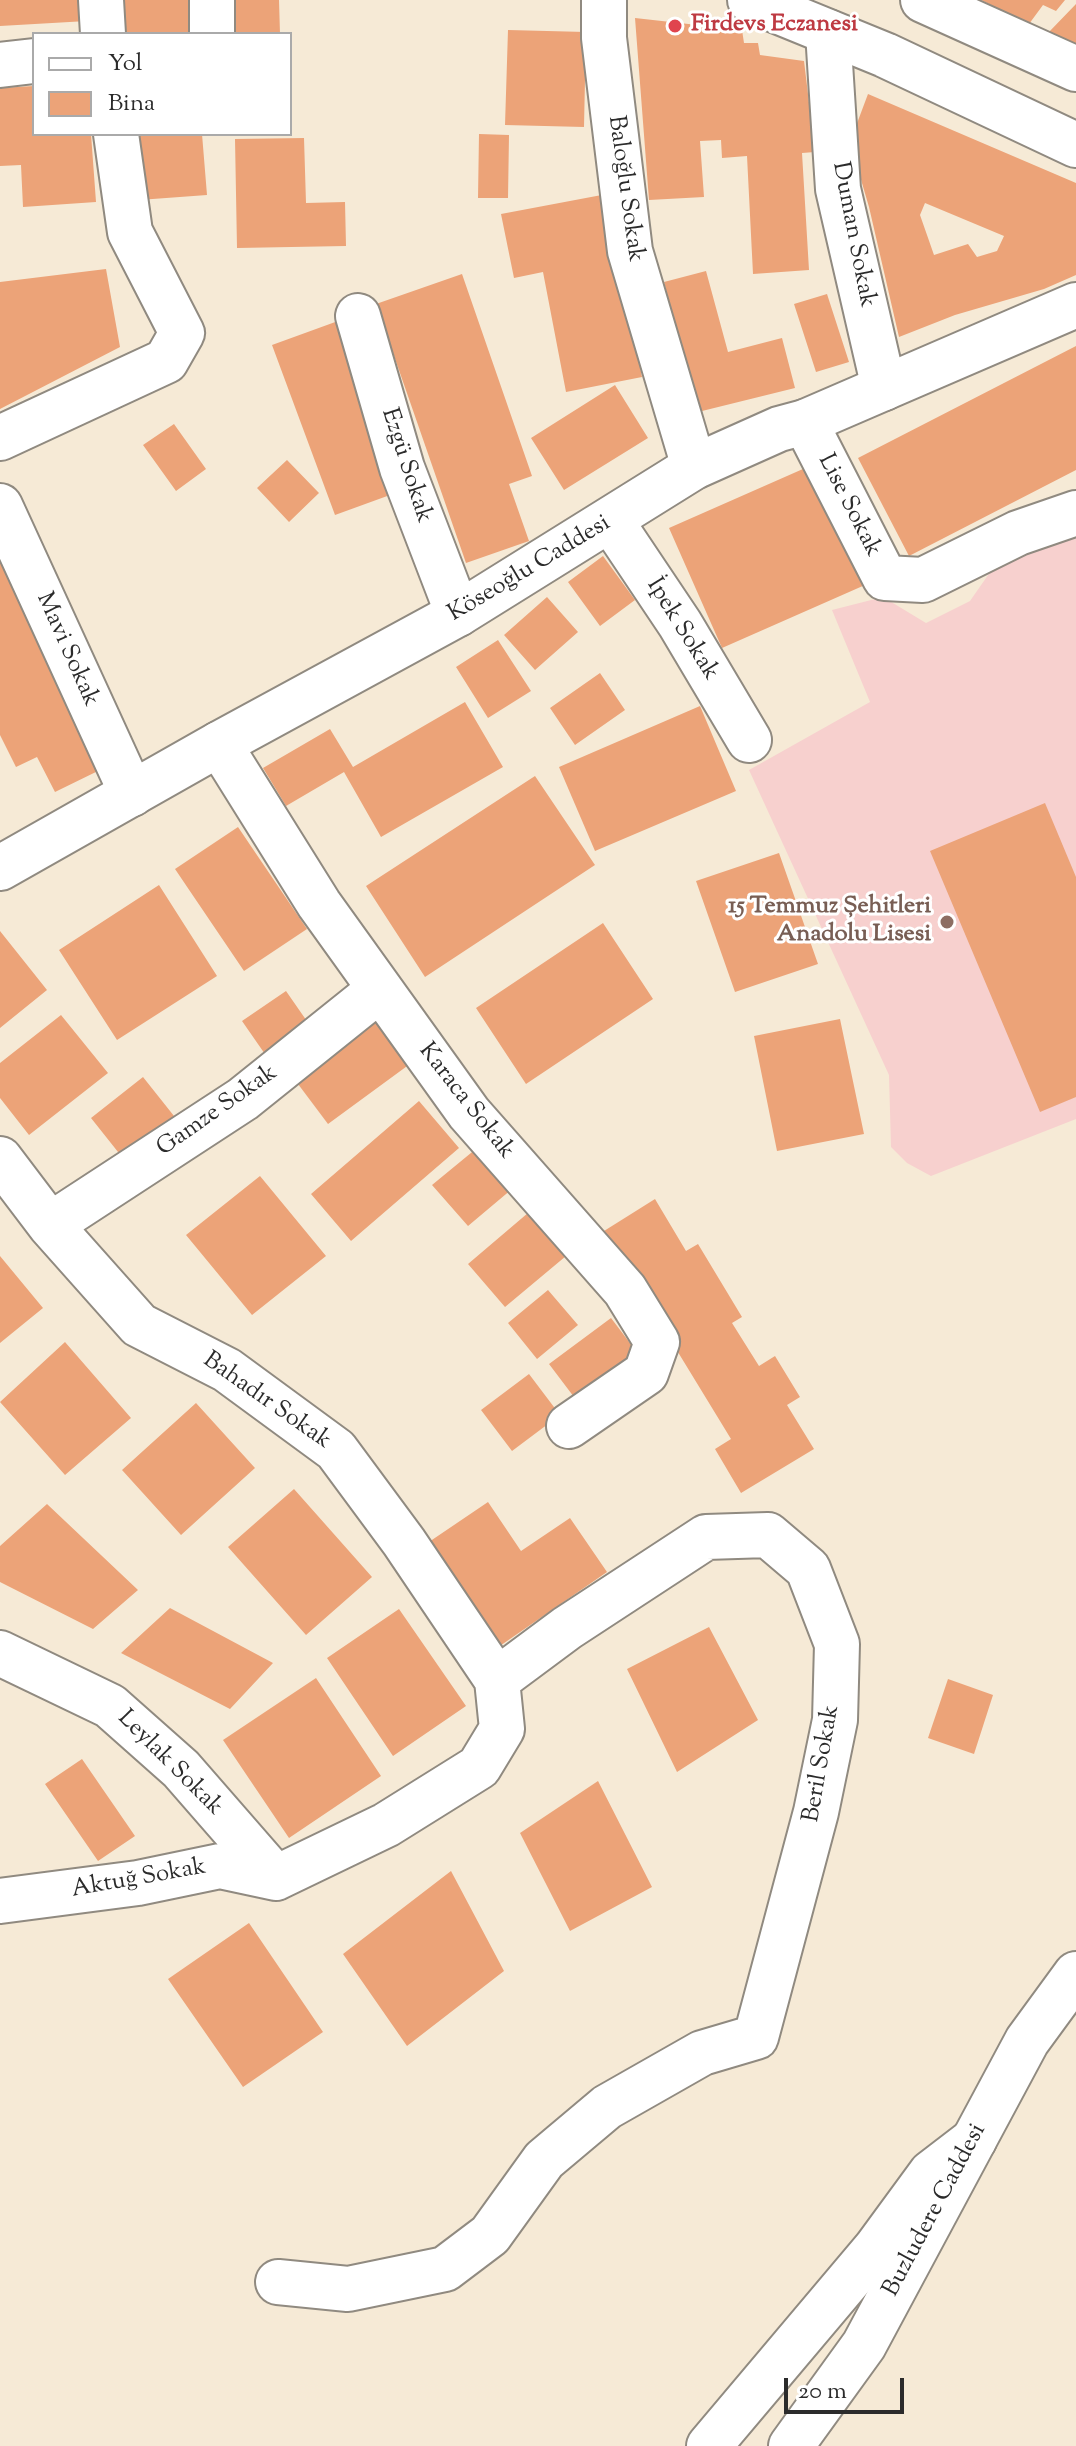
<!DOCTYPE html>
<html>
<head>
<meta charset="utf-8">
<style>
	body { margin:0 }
	#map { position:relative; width:1076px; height:2446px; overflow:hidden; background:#f6ead6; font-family:"Sorts Mill Goudy",serif }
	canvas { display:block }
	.legend { position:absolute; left:32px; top:32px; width:260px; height:104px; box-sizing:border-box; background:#fff; border:2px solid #aaa; margin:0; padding:10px 14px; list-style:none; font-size:24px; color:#2b2b2b }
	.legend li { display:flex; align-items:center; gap:16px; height:40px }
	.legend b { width:40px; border:2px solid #aaa }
	.scale { position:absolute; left:784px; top:2378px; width:120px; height:36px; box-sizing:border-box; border:4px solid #2b2b2b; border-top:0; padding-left:10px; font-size:24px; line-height:28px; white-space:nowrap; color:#2b2b2b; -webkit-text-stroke:6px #fff; paint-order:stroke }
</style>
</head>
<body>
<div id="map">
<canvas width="1076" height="2446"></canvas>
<ul class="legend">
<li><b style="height:10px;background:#fff"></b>Yol</li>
<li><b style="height:22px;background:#eca378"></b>Bina</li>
</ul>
<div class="scale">20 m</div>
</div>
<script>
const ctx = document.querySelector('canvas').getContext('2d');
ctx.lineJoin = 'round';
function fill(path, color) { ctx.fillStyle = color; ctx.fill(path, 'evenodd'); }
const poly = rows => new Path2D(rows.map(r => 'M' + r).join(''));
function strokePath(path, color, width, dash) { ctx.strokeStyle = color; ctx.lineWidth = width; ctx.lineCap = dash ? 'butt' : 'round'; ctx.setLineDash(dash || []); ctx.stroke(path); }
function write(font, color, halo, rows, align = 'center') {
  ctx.font = font + ' "Sorts Mill Goudy",serif'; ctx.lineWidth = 6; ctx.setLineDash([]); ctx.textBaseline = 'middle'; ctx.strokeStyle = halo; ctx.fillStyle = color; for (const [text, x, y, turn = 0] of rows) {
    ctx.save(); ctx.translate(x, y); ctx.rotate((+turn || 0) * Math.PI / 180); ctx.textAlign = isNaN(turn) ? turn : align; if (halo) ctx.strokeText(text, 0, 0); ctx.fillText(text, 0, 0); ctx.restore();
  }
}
const built = poly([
	[1076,531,1076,1119,931,1176,907,1163,891,1147,889,1075,749,770,870,702,832,610,883,597,926,623,970,601,1002,555]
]);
const building = poly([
	[0,0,85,0,87,21,0,26],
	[123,0,191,0,194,34,126,34],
	[225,0,279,0,280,34,225,34],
	[981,0,1065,0,1056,11,1043,5,1029,24],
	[1076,4,1076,47,1048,33],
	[635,18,742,30,744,43,758,43,760,55,804,61,815,152,802,153,809,270,753,274,747,156,722,158,721,140,700,141,704,197,649,200],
	[508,30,586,32,584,127,505,125],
	[34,86,34,134,91,134,96,202,23,207,21,165,0,166,0,88],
	[868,94,1076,183,1076,275,1044,289,955,315,899,337,869,207,850,142],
	[925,203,1004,236,997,251,977,257,968,244,934,255,920,215],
	[134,134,202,134,207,195,139,200],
	[479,134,509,135,508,198,478,198],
	[304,138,306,203,345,202,346,246,237,248,235,139],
	[607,194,642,377,566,392,543,272,514,278,501,214],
	[106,269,120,347,0,409,0,282],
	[706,271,728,352,782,338,795,388,698,412,664,282],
	[462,274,532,476,509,484,529,541,466,563,376,304],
	[827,294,849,362,816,372,794,304],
	[338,321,401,491,335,515,272,345],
	[1076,346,1076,470,909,556,858,458],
	[615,385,648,438,564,490,531,438],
	[174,424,206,469,176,491,143,445],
	[287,460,319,493,289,522,257,488],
	[812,465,865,585,722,648,669,528],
	[0,539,102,769,55,792,37,757,16,767,0,735],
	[603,556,635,600,600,626,568,582],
	[547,597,578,632,535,670,504,635],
	[498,640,531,691,488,718,456,667],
	[600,673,625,710,575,745,550,708],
	[465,702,503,767,381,837,344,772,286,806,263,768,330,729,353,767],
	[700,706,736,791,595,851,559,767],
	[535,776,595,865,425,977,366,886],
	[1045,803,1076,877,1076,1097,1040,1112,930,851],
	[238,827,307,929,244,971,175,869],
	[779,853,818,964,735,992,696,881],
	[159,885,217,976,117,1040,59,950],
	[603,923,653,999,526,1084,476,1008],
	[0,931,47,990,0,1028],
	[286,991,311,1027,267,1057,242,1021],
	[378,1013,414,1061,328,1124,292,1076],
	[61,1015,108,1073,29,1135,0,1098,0,1063],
	[840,1019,864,1134,777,1151,754,1036],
	[143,1077,174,1116,122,1157,91,1118],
	[419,1101,459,1148,351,1241,311,1194],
	[477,1148,512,1189,468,1226,432,1185],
	[260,1176,326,1256,252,1315,186,1235],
	[655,1199,686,1251,698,1244,742,1317,732,1323,759,1366,775,1356,800,1397,787,1405,814,1449,741,1493,715,1449,731,1439,604,1231],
	[535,1207,572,1251,505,1307,468,1264],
	[0,1256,43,1308,0,1343],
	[548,1290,578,1325,537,1359,508,1323],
	[611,1318,639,1355,577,1401,549,1364],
	[65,1342,131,1418,65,1475,0,1402],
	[529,1374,560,1415,512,1451,481,1410],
	[196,1403,255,1468,181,1535,122,1470],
	[294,1489,372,1577,306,1635,228,1547],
	[488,1502,521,1551,570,1518,607,1572,494,1650,423,1546],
	[47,1504,138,1590,93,1629,0,1582,0,1546],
	[170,1608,273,1663,230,1709,121,1653],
	[399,1609,466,1706,393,1756,327,1658],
	[709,1627,758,1720,677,1772,627,1669],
	[316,1678,381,1776,289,1838,223,1740],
	[948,1679,993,1695,974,1754,928,1738],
	[82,1759,135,1836,98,1861,45,1784],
	[598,1781,652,1887,570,1931,520,1833],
	[451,1871,504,1971,407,2046,343,1954],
	[249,1923,323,2032,243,2087,168,1979]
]);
const minor = poly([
	[101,0,103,34],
	[212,0,212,34],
	[604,0,604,38,630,251,694,467],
	[828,32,838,189,884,388],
	[0,65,34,61],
	[358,316,402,468,458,614],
	[805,422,885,578,923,580,1018,533,1076,513],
	[0,438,166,361,182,333,130,232,116,134],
	[0,506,132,794],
	[611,521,680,624,749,740],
	[219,744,319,904,469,1113,625,1290,657,1342,646,1373,569,1426],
	[0,1159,50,1225,139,1325,227,1370,336,1450,404,1542,497,1680],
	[50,1225,243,1099,379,990],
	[0,1653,110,1706,181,1769,276,1878],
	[276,1878,386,1825,479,1767,502,1729,497,1680,567,1628,706,1537,768,1535,808,1569,837,1644,835,1720,816,1812,756,2037,702,2053,607,2107,544,2160,490,2235,445,2269,348,2289,278,2282],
	[0,1901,138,1883,220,1866,276,1878],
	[709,2446,876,2248,931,2173,974,2140]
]);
const tertiary = poly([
	[0,868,219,744,458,614,694,467,779,429,805,422,1076,305],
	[791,2446,864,2345,1027,2041,1076,1974]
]);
const secondary = poly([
	[750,0,885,55,1076,145],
	[923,0,1076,69]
]);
const markers = [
	[675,26,8,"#e0444e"],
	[947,922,8,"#8d6e63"]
];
const healthNames = [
	["Firdevs Eczanesi",691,26]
];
const streetNames = [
	["Baloğlu Sokak",624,189,82],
	["Duman Sokak",852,235,79],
	["Ezgü Sokak",405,466,72],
	["Lise Sokak",848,506,63],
	["Köseoğlu Caddesi",530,570,-31],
	["İpek Sokak",681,630,58],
	["Mavi Sokak",66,650,66],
	["Karaca Sokak",465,1102,52],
	["Gamze Sokak",218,1112,-35],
	["Bahadır Sokak",266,1402,35],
	["Leylak Sokak",169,1764,45],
	["Beril Sokak",823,1764,-80],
	["Aktuğ Sokak",139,1880,-10],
	["Buzludere Caddesi",936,2211,-62]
];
const educationNames = [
	["15 Temmuz Şehitleri",931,908],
	["Anadolu Lisesi",931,936]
];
fill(built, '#f7d0ce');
fill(building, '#eca378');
strokePath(minor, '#908a80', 48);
strokePath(tertiary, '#908a80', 48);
strokePath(secondary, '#908a80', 48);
strokePath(minor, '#fff', 44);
strokePath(tertiary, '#fff', 44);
strokePath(secondary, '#fff', 44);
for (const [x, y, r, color] of markers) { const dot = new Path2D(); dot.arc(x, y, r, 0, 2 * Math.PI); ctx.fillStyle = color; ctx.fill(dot); strokePath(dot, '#fff', 3); }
write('bold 24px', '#be3a42', '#fff', healthNames, 'left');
write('24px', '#2b2b2b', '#fff', streetNames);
write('bold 24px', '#785e54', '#fff', educationNames, 'right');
</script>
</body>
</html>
